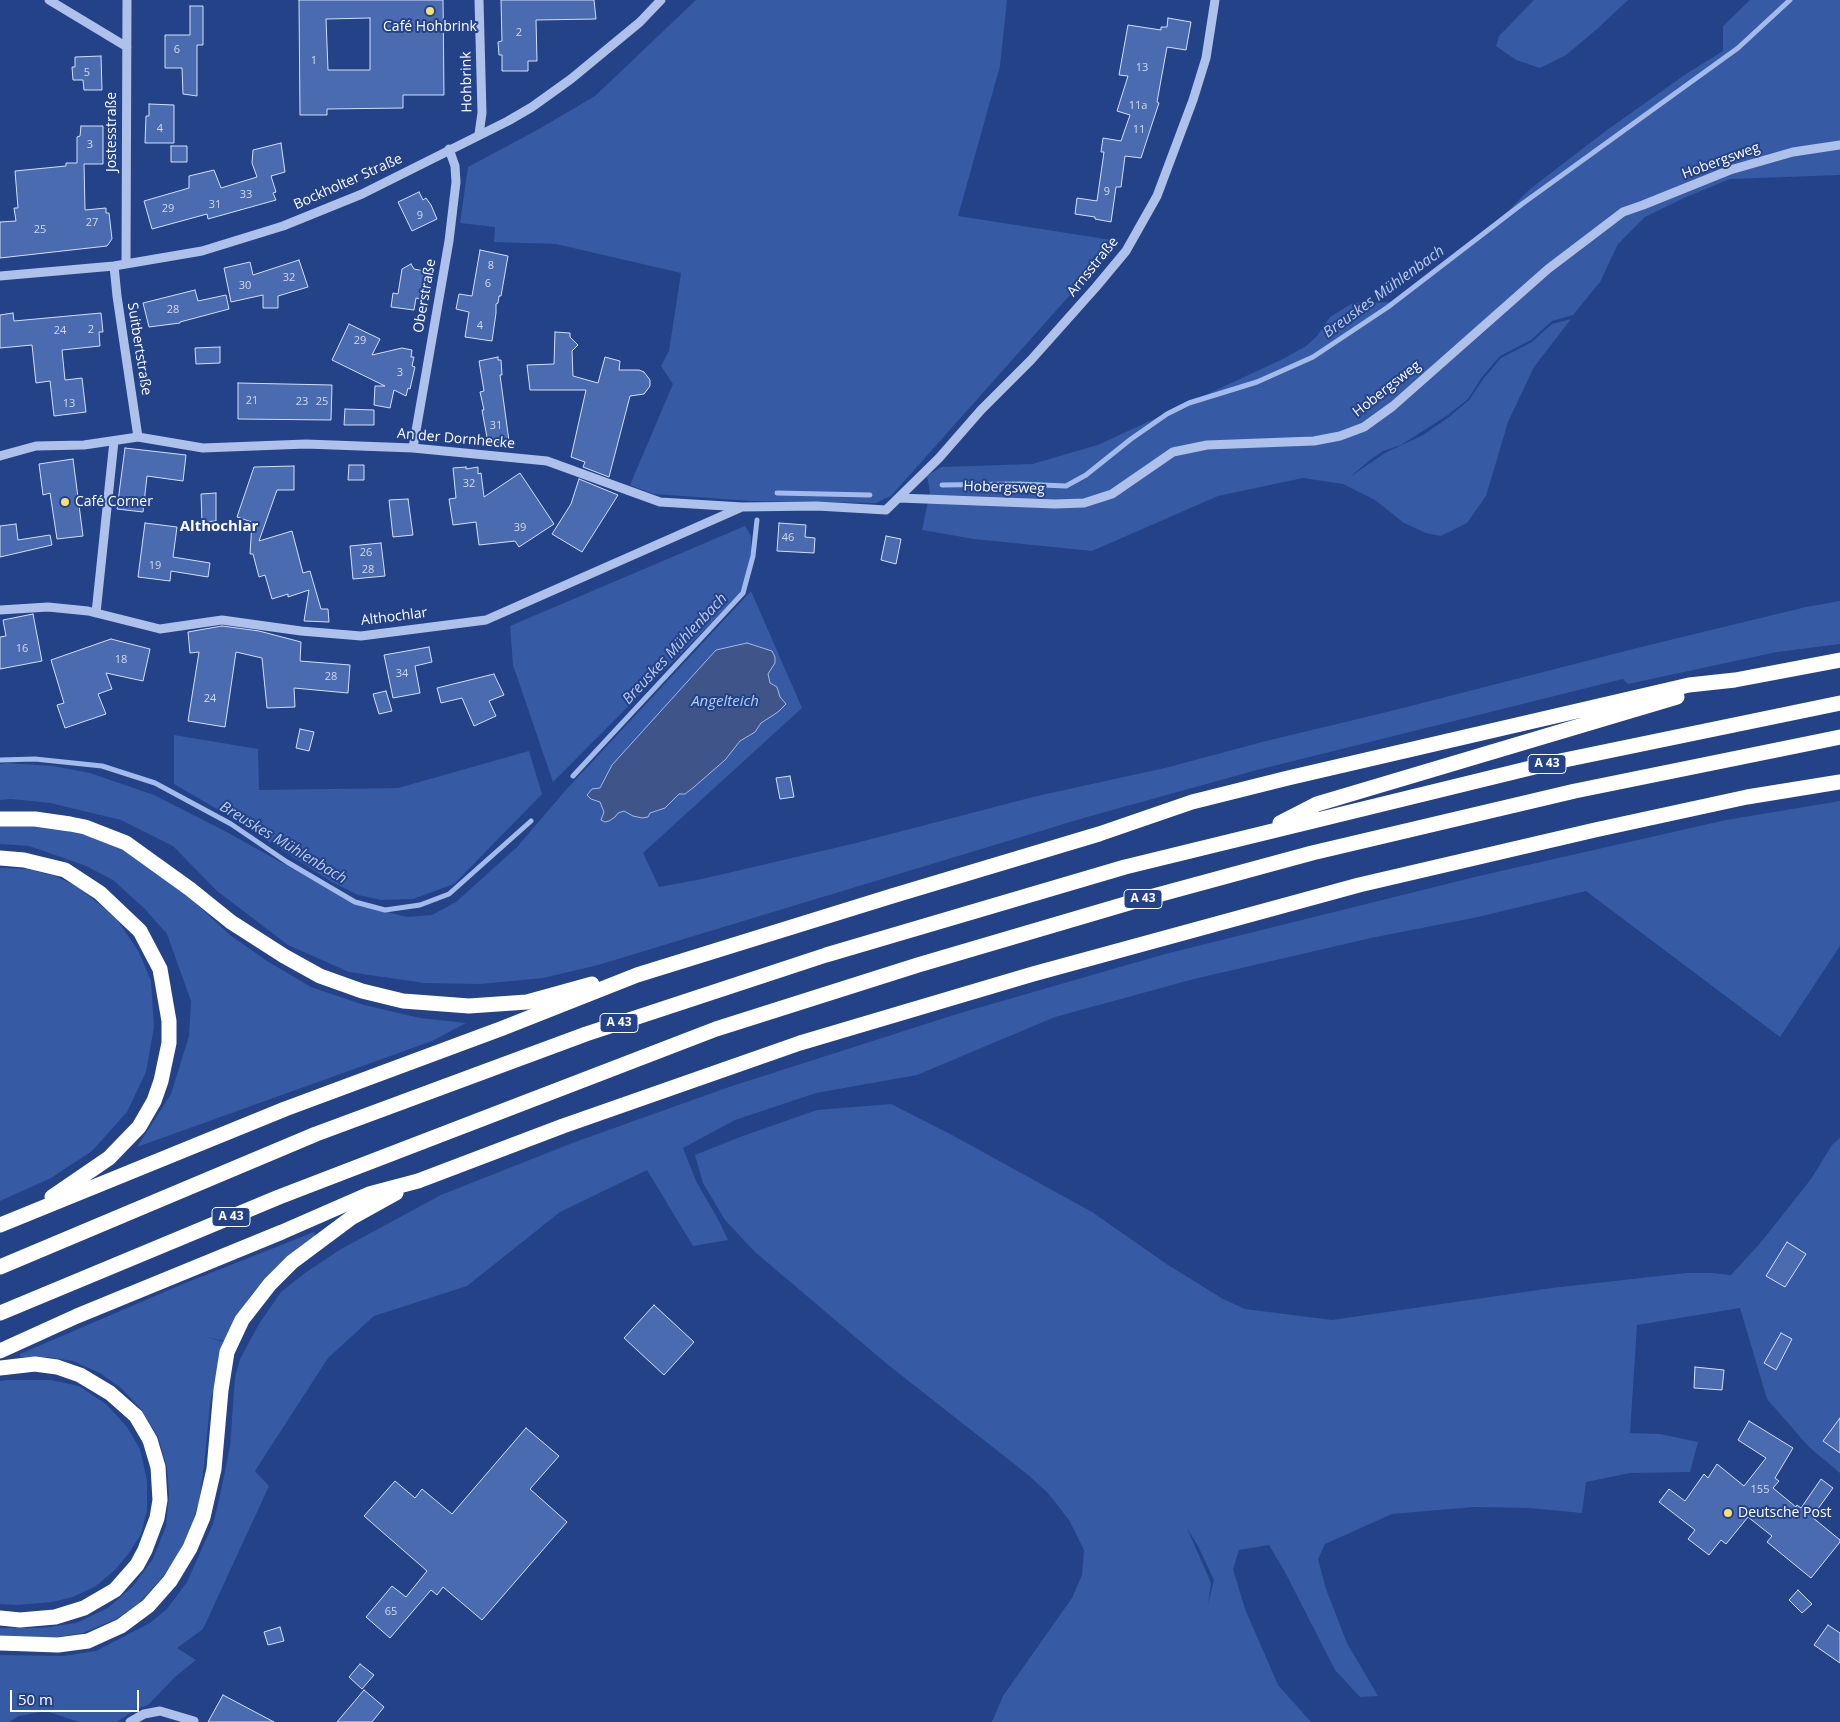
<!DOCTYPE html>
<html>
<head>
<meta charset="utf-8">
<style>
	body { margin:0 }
	#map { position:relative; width:1840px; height:1722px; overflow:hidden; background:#234288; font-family:"Open Sans",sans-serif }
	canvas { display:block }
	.scale { position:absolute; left:10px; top:1690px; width:129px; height:22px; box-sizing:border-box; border:2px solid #fff; border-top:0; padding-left:6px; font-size:15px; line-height:18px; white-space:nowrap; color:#fff; -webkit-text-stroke:4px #234288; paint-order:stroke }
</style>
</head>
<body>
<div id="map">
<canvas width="1840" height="1722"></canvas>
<div class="scale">50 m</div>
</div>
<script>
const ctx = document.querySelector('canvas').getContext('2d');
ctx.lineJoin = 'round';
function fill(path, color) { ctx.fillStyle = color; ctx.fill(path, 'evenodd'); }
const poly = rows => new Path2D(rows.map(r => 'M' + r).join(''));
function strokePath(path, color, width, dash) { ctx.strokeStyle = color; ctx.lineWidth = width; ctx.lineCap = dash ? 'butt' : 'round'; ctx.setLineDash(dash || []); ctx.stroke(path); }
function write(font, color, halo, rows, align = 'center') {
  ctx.font = font + ' "Open Sans",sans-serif'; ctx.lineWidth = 4; ctx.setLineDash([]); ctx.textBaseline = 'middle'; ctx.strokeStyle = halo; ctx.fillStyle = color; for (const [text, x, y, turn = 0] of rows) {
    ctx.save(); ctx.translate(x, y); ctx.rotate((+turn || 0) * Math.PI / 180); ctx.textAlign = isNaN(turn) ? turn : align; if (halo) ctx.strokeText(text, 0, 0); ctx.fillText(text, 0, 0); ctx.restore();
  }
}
const green = poly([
	[696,0,1007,0,1000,66,958,216,1118,241,891,496,876,503,752,501,654,494,630,485,673,384,661,366,669,351,681,273,556,244,494,242,495,227,460,223,468,167,539,129,595,96],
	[1534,0,1628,0,1597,29,1566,55,1540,68,1516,60,1496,46,1499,36],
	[1750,0,1840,0,1840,175,1730,179,1684,198,1645,217,1618,244,1600,282,1573,315,1552,321,1531,340,1500,356,1482,377,1468,399,1448,415,1401,445,1383,451,1370,460,1350,477,1385,453,1423,435,1449,417,1469,400,1484,378,1501,358,1532,342,1552,324,1571,319,1534,367,1508,422,1486,496,1467,523,1441,536,1426,533,1404,523,1375,500,1343,484,1303,478,1218,496,1092,551,974,539,922,530,930,492,927,476,941,467,1032,464,1098,445,1285,358,1306,346,1317,336,1330,317,1353,303,1392,302,1450,259,1508,211,1530,189,1607,130,1686,74,1723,51,1723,26],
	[745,526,751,536,751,552,747,576,740,594,553,782,513,665,510,626],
	[751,591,802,708,643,853,659,887,702,879,856,843,1037,796,1165,768,1266,741,1387,712,1641,647,1806,607,1840,601,1840,644,1777,652,1628,684,1623,679,1257,770,1087,817,598,965,543,978,480,984,424,983,349,972,288,945,217,891,173,846,121,820,50,803,11,799,0,800,0,764,7,763,53,766,90,773,154,795,223,830,356,904,407,917,432,915,456,902,517,847,565,791],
	[174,735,258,749,259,790,398,788,529,751,542,794,454,884,413,899,381,900,358,895,332,882,229,816,174,784],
	[1840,801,1840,946,1780,1037,1586,891,1478,917,1371,938,1194,979,1055,1017,917,1075,816,1093,735,1120,683,1148,696,1181,719,1221,728,1240,693,1246,647,1170,560,1212,467,1286,374,1316,328,1358,255,1471,269,1486,203,1629,177,1648,196,1660,175,1677,148,1705,136,1709,117,1722,79,1722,46,1711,19,1716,9,1722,0,1722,0,1655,63,1656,96,1651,150,1623,167,1609,187,1582,213,1524,220,1496,230,1446,235,1378,240,1359,259,1324,281,1292,305,1273,341,1249,441,1195,575,1142,729,1087,957,1014,1165,954,1479,876,1726,820],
	[37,824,89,836,127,852,188,896,230,935,267,961,311,987,364,1005,420,1018,466,1023,432,1041,137,1147,171,1094,189,1036,191,1001,167,934,144,908,113,880,84,865,29,846,0,844,0,825],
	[0,868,28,869,55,876,78,887,116,918,139,952,151,981,154,1027,146,1072,127,1112,92,1151,51,1178,0,1201],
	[891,1104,952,1135,1092,1212,1168,1265,1223,1299,1245,1309,1332,1320,1552,1288,1686,1273,1712,1273,1731,1275,1762,1241,1811,1179,1832,1145,1840,1138,1840,1473,1809,1447,1767,1399,1740,1308,1637,1325,1630,1433,1660,1434,1698,1442,1690,1472,1630,1473,1586,1482,1582,1513,1529,1508,1474,1507,1392,1514,1325,1544,1318,1559,1326,1589,1347,1643,1378,1696,1360,1697,1335,1670,1285,1572,1269,1545,1239,1550,1233,1569,1245,1609,1278,1685,1311,1722,992,1722,1003,1696,1072,1598,1082,1575,1084,1550,1069,1520,1048,1493,1027,1474,887,1364,755,1252,725,1220,703,1183,695,1155,740,1137,817,1110],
	[1187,1528,1198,1546,1214,1580,1208,1604,1211,1583],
	[314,1232,315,1236,276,1267,251,1295,234,1322,225,1341,206,1337,224,1342,210,1404,204,1466,199,1501,191,1528,177,1556,161,1579,138,1604,116,1619,83,1633,51,1638,0,1635,0,1628,42,1628,76,1623,108,1608,133,1586,153,1559,166,1526,169,1496,167,1467,158,1437,141,1409,121,1388,100,1373,73,1361,48,1357,20,1357,20,1354,183,1284],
	[7,1380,51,1380,79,1386,106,1404,127,1427,140,1449,147,1480,147,1510,141,1534,129,1553,115,1570,96,1586,73,1597,52,1602,17,1605,0,1604,0,1381]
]);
const water = poly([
	[747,643,772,651,775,657,775,663,768,674,770,683,777,687,780,697,786,704,778,712,761,723,755,732,740,741,725,760,694,787,685,794,679,794,665,808,650,813,648,817,642,818,633,816,624,811,618,813,615,817,609,821,605,822,601,820,604,812,600,802,591,799,587,795,592,789,600,788,612,765,716,650,747,643]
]);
const stream = poly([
	[942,485,1019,484,1066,486,1086,475,1131,439,1167,414,1189,403,1257,382,1313,357,1388,307,1522,204,1738,48,1790,0],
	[777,493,870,495],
	[0,760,35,759,102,766,155,783,231,824,287,862,355,902,385,910,420,905,449,894,531,821],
	[573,776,743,593,753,556,757,520]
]);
const building = poly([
	[299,0,443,0,444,95,403,95,403,108,327,109,327,115,300,115,299,0],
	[370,18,370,70,328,70,326,19,370,18],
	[501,0,594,0,596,19,536,20,537,61,528,61,528,71,502,71,502,55,499,55,498,42,502,41,501,0],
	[190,6,203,6,203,45,197,45,197,96,183,94,182,68,165,68,165,35,190,35,190,6],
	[1168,18,1191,22,1186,50,1167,47,1157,102,1159,103,1154,118,1141,158,1125,156,1121,187,1116,187,1111,222,1095,219,1095,217,1075,214,1077,198,1097,201,1104,152,1101,152,1103,138,1121,141,1130,115,1117,111,1128,76,1119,75,1128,25,1161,30,1161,27,1167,27,1168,18],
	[101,56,102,90,84,90,83,80,73,80,72,67,75,67,75,57,101,56],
	[149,104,174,105,174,143,145,143,146,116,149,116,149,104],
	[81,126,103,126,103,164,84,164,85,210,106,208,106,213,109,213,112,239,107,246,0,258,0,222,16,221,14,208,18,208,15,171,66,166,66,163,77,163,77,137,80,136,81,126],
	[281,143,285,172,271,176,276,192,273,193,276,200,208,219,207,214,152,229,144,201,189,188,189,176,214,170,221,188,257,177,252,163,253,150,281,143],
	[171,146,187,146,187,162,171,162,171,146],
	[419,192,423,200,426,198,431,205,437,219,412,231,398,202,419,192],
	[480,250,508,256,501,296,499,296,498,303,496,304,496,313,492,341,465,337,469,312,456,309,459,294,472,296,480,250],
	[299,260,308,287,278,296,278,308,263,308,263,295,231,302,224,268,250,262,253,275,299,260],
	[411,264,414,269,429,272,426,294,425,294,424,300,416,298,414,310,391,307,393,293,398,294,402,269,411,264],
	[195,290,198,301,226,295,229,309,180,322,180,323,149,327,143,303,195,290],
	[13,313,14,321,101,313,103,332,99,332,100,346,62,350,65,380,82,378,86,412,54,416,50,381,36,383,32,345,0,348,0,315,13,313],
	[349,324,380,339,372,355,402,348,412,350,411,357,414,357,412,366,415,367,410,389,408,388,406,396,394,390,390,408,374,405,375,386,385,386,332,360,349,324],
	[555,332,570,333,570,337,578,345,572,351,573,376,598,383,605,357,620,361,619,370,639,370,644,372,650,380,650,386,644,394,630,396,609,477,583,467,585,462,571,457,586,390,530,390,527,365,554,364,555,332],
	[220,347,220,363,196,364,195,348,220,347],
	[498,357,498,360,501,360,502,375,500,375,509,441,488,443,482,410,484,410,480,392,484,391,479,361,498,357],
	[238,383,332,385,331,420,238,419,238,383],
	[345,409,374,410,374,425,344,425,345,409],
	[125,448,186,455,183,481,147,476,143,512,117,509,125,448],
	[73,459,83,536,57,539,50,493,43,495,39,464,73,459],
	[349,465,364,465,364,480,348,480,349,465],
	[294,466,294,490,277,490,259,541,292,531,303,573,310,571,321,609,328,609,329,622,304,621,309,590,288,597,288,594,272,599,265,575,259,577,253,554,250,554,252,522,237,517,254,467,294,466],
	[466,467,466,469,478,467,478,474,481,473,484,497,520,473,554,524,519,547,515,541,479,545,476,522,453,525,449,499,456,498,453,468,466,467],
	[579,479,618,495,582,552,552,534,571,504,579,479],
	[216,493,216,521,202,522,201,494,216,493],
	[408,499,413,535,393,537,389,500,408,499],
	[145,523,177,527,173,557,210,563,208,577,171,571,170,581,138,577,145,523],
	[779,523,806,525,805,537,815,538,814,553,777,551,779,523],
	[16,524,18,540,50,535,52,545,0,557,0,526,16,524],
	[886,536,901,539,896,564,881,560,886,536],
	[381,543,385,576,353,579,350,546,381,543],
	[33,614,42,661,0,669,0,637,6,636,3,620,33,614],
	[222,626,259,631,301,642,300,661,350,665,348,693,294,688,295,707,267,708,262,658,236,652,225,727,188,721,199,652,190,653,188,632,222,626],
	[111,639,150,649,143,681,106,673,112,689,98,694,106,714,65,728,57,705,64,703,51,660,111,639],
	[429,647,432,662,415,666,420,693,393,698,384,655,429,647],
	[494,674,504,695,489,701,496,716,474,726,462,698,441,703,437,688,494,674],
	[386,691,392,711,379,714,373,694,386,691],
	[300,729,314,732,309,751,296,748,300,729],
	[790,776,794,797,780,799,776,778,790,776],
	[1787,1242,1806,1254,1785,1287,1766,1276,1787,1242],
	[654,1305,694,1342,664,1375,624,1338,654,1305],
	[1781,1333,1792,1339,1776,1370,1764,1363,1781,1333],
	[1695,1367,1724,1370,1722,1390,1694,1388,1695,1367],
	[1840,1418,1840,1453,1823,1441,1840,1418],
	[1749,1421,1793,1448,1775,1478,1779,1481,1773,1488,1796,1507,1797,1505,1801,1508,1821,1479,1833,1488,1812,1517,1840,1540,1840,1542,1811,1578,1767,1542,1772,1536,1748,1517,1726,1544,1721,1540,1709,1555,1688,1539,1695,1530,1659,1502,1669,1489,1685,1501,1704,1474,1708,1478,1717,1464,1744,1486,1766,1458,1738,1440,1749,1421],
	[526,1428,559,1456,530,1489,567,1522,482,1620,443,1587,437,1595,431,1590,390,1638,366,1617,392,1586,406,1597,427,1571,364,1516,395,1481,415,1498,422,1489,452,1514,526,1428],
	[1798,1590,1812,1604,1802,1613,1789,1600,1798,1590],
	[1828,1625,1840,1633,1840,1663,1814,1645,1828,1625],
	[280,1627,284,1641,268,1645,264,1632,280,1627],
	[360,1664,374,1675,362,1689,349,1677,360,1664],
	[364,1690,384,1707,372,1722,337,1722,364,1690],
	[223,1695,274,1722,208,1722,223,1695]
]);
const minor = poly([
	[49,0,127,47],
	[479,0,482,113,479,134],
	[126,264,127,0],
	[114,266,117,296,138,437],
	[0,276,114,266,202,251,283,226,362,194,508,121,532,107,571,79,640,22,661,0],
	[413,448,449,241,456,182,455,166,449,149],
	[0,456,36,446,84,445,138,437,203,448,306,444,413,448,547,461,660,502,742,507,817,506,886,510,939,458,981,410,1031,360,1096,287,1126,251,1157,196,1193,100,1206,58,1215,0],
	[899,498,1055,504,1084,503,1112,494,1173,452,1207,445,1314,441,1340,436,1364,427,1393,406,1548,269,1623,212,1643,205,1730,170,1793,152,1840,145],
	[0,610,48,607,88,611,160,629,222,620,301,631,361,636,486,620,740,508],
	[96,613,114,441],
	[130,1722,144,1714,160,1711,194,1721]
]);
const highway = poly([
	[0,819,35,819,70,824,85,827,126,843,190,889,231,922,284,956,320,976,362,991,403,1001,469,1006,527,1002,592,984],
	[1280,823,1317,804,1677,697],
	[0,858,24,860,65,870,100,893,140,931,160,969,169,1021,169,1043,161,1081,154,1101,139,1127,109,1158,52,1197],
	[0,1225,285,1109,503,1028,637,975,892,896,1099,834,1192,802,1288,778,1689,685,1735,680,1840,660],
	[0,1267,316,1134,586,1034,826,955,1125,867,1555,762,1840,703],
	[0,1313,279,1197,716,1029,918,965,1139,900,1312,853,1575,791,1840,737],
	[0,1351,77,1316,282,1232,369,1194,418,1181,563,1126,800,1043,1033,974,1359,885,1595,830,1747,797,1840,782],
	[0,1368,35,1364,57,1367,80,1375,110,1393,136,1416,150,1440,158,1467,160,1500,157,1518,145,1550,137,1565,115,1590,84,1608,55,1617,20,1620,0,1618],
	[0,1643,58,1645,88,1641,121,1626,148,1606,170,1581,190,1548,203,1517,214,1469,221,1390,227,1352,242,1320,270,1284,292,1262,351,1218,396,1193]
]);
const markers = [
	[430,11,5,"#f5e071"],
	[65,502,5,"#f5e071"],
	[1728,1513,5,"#f5e071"]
];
const numberNames = [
	["2",519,33],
	["6",177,50],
	["1",314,61],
	["13",1142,68],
	["5",87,73],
	["11a",1138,106],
	["4",160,129],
	["11",1139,130],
	["3",90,145],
	["9",1107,192],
	["33",246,195],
	["31",215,205],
	["29",168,209],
	["9",420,216],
	["27",92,223],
	["25",40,230],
	["8",491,266],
	["32",289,278],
	["6",488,284],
	["30",245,286],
	["28",173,310],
	["4",480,326],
	["2",91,330],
	["24",60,331],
	["29",360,341],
	["3",400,373],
	["21",252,401],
	["23",302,402],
	["25",322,402],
	["13",69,404],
	["31",496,426],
	["32",469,484],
	["39",520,528],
	["46",788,538],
	["26",366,553],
	["19",155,566],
	["28",368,570],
	["16",22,649],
	["18",121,660],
	["34",402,674],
	["28",331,677],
	["24",210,699],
	["155",1760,1490],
	["65",391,1612]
];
const shields = [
	[1547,764,38],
	[1143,899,38],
	[619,1023,38],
	[231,1217,38]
];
const shieldNames = [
	["A 43",1547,764],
	["A 43",1143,899],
	["A 43",619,1023],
	["A 43",231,1217]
];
const poiNames = [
	["Café Hohbrink",430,27,"center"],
	["Café Corner",75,502],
	["Deutsche Post",1738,1513]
];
const streetNames = [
	["Hohbrink",467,82,-91],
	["Jostesstraße",112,132,-90],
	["Hobergsweg",1721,161,-20],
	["Bockholter Straße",348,182,-24],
	["Arnsstraße",1093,267,-51],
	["Oberstraße",425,296,-80],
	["Suitbertstraße",139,349,81],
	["Hobergsweg",1387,389,-38],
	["An der Dornhecke",456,439,5],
	["Hobergsweg",1004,488,2],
	["Althochlar",394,617,-7]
];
const waterNames = [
	["Breuskes Mühlenbach",1384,292,-36],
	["Breuskes Mühlenbach",675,649,-47],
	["Angelteich",725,702],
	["Breuskes Mühlenbach",283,843,31]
];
const neighbourhoodNames = [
	["Althochlar",219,527]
];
fill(green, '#375aa5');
fill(water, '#3f5589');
strokePath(water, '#a2bbeb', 1);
strokePath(stream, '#a2bbeb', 5);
fill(building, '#4b6bb0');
strokePath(building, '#d3dff7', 1);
strokePath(minor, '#aec1ea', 9);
strokePath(highway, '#fff', 15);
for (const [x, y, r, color] of markers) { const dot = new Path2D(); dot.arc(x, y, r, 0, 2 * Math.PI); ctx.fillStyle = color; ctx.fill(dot); strokePath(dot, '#234288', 2); }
write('11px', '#d2daeb', null, numberNames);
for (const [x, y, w] of shields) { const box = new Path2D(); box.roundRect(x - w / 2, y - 9.5, w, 19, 4); ctx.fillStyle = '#234288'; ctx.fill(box); strokePath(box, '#fff', 1); }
write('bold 12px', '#fff', null, shieldNames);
write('14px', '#fff', '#234288', poiNames, 'left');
write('14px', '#fff', '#234288', streetNames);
write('italic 15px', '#baccf1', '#234288', waterNames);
write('bold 15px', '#fff', '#234288', neighbourhoodNames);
</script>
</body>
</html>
